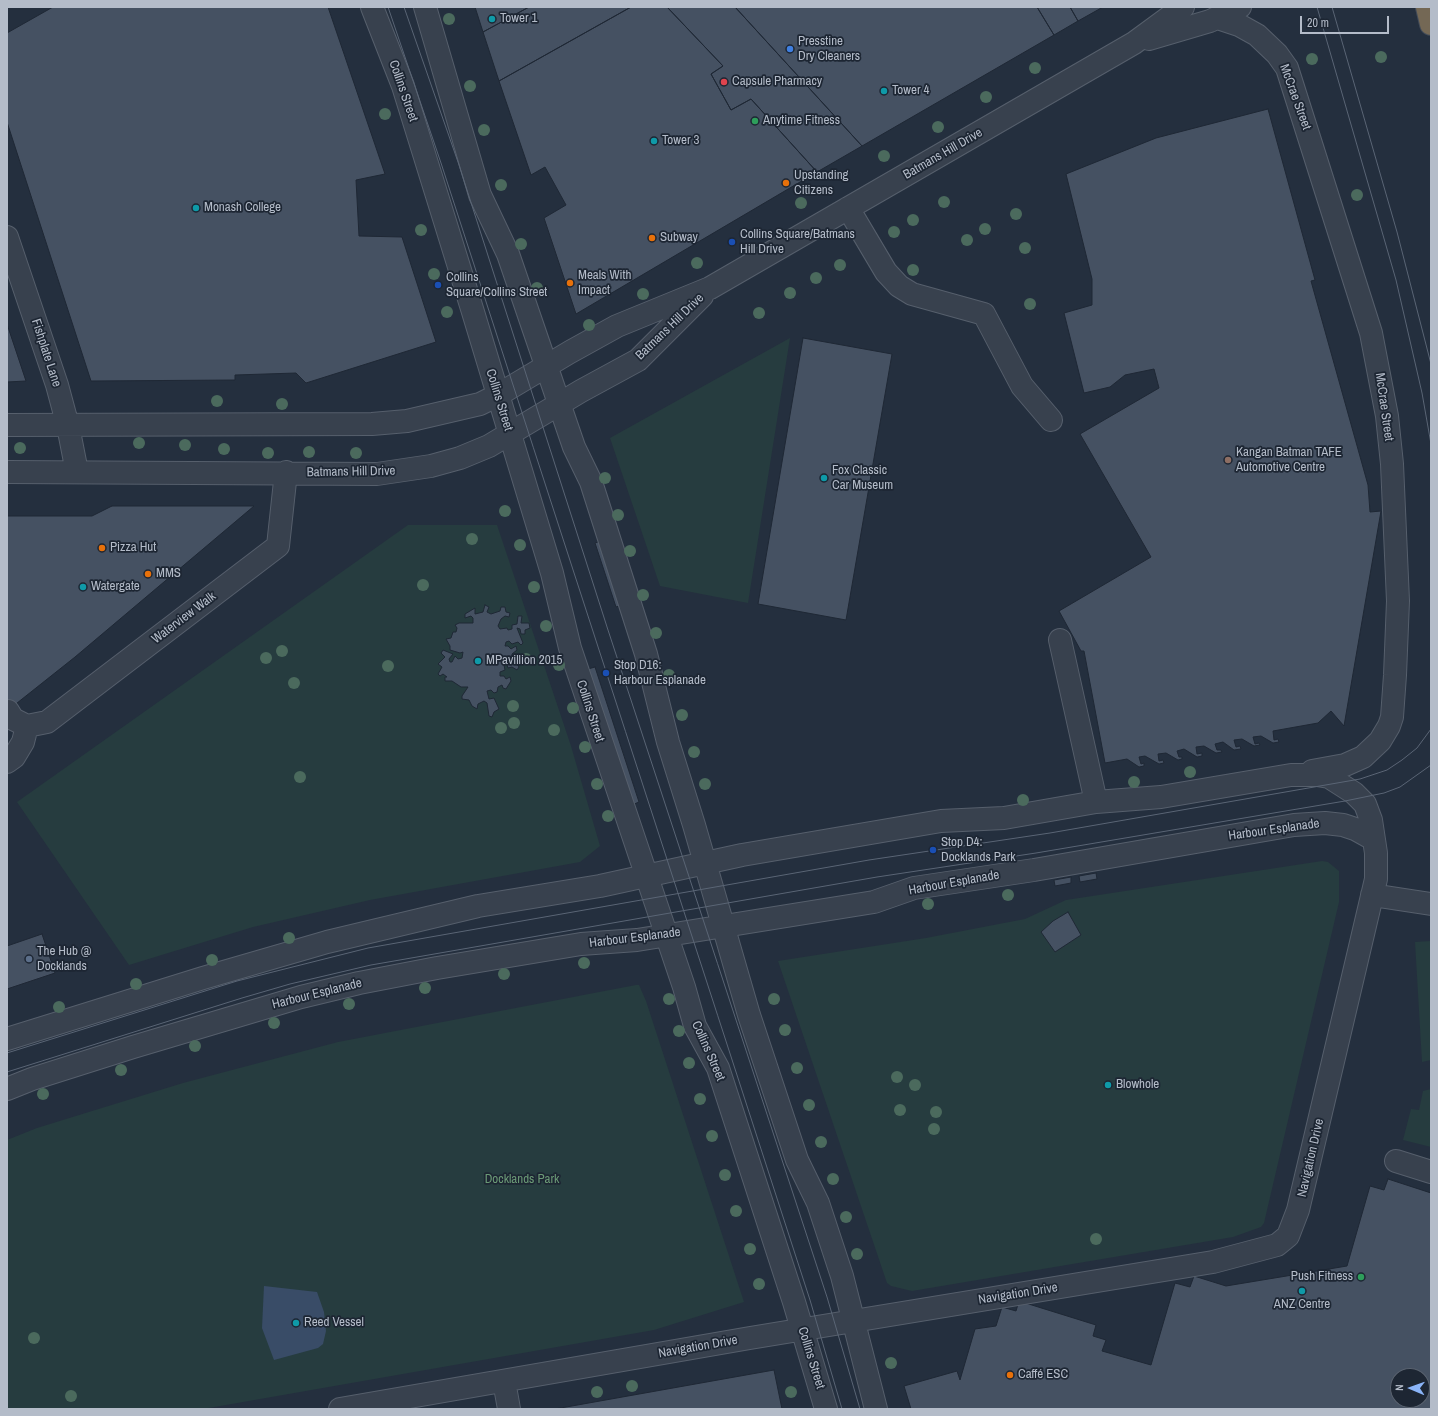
<!DOCTYPE html>
<html>
<head>
<meta charset="utf-8">
<style>
	body { margin:0 }
	#map { position:relative; width:1438px; height:1416px; overflow:hidden; background:#242f3e; font-family:"Archivo Narrow",sans-serif }
	canvas { display:block }
	.frame { position:absolute; inset:0; border:8px solid #b4bcc9; pointer-events:none }
	.north { position:absolute; left:1390px; top:1368px; width:40px; height:40px; box-sizing:border-box; background:#1d2633; border:1px solid #59626f; border-radius:50%; rotate:272deg; font-size:11px; font-weight:700; line-height:16px; text-align:center; color:#b4bcc9 }
	.north::after { content:''; display:block; margin:auto; width:14px; height:18px; background:#8ab4f8; clip-path:polygon(50% 0,100% 100%,50% 72%,0 100%) }
	.scale { position:absolute; left:1300px; top:16px; width:89px; height:18px; box-sizing:border-box; border:2px solid #b4bcc9; border-top:0; padding-left:5px; font-size:12px; line-height:14px; white-space:nowrap; color:#b4bcc9; -webkit-text-stroke:3px #1d2633; paint-order:stroke }
</style>
</head>
<body>
<div id="map">
<canvas width="1438" height="1416"></canvas>
<div class="frame"></div>
<div class="north">N</div>
<div class="scale">20 m</div>
</div>
<script>
const ctx = document.querySelector('canvas').getContext('2d');
ctx.lineJoin = 'round';
function fill(path, color) { ctx.fillStyle = color; ctx.fill(path, 'evenodd'); }
const poly = rows => new Path2D(rows.map(r => 'M' + r).join(''));
function strokePath(path, color, width, dash) { ctx.strokeStyle = color; ctx.lineWidth = width; ctx.lineCap = dash ? 'butt' : 'round'; ctx.setLineDash(dash || []); ctx.stroke(path); }
function write(font, color, halo, rows, align = 'center') {
  ctx.font = font + ' "Archivo Narrow",sans-serif'; ctx.lineWidth = 3.5; ctx.setLineDash([]); ctx.textBaseline = 'middle'; ctx.strokeStyle = halo; ctx.fillStyle = color; for (const [text, x, y, turn = 0] of rows) {
    ctx.save(); ctx.translate(x, y); ctx.rotate((+turn || 0) * Math.PI / 180); ctx.textAlign = isNaN(turn) ? turn : align; if (halo) ctx.strokeText(text, 0, 0); ctx.fillText(text, 0, 0); ctx.restore();
  }
}
const green = poly([
	[790,338,748,603,660,586,610,438],
	[408,525,497,525,571,746,600,846,580,862,370,900,253,927,129,965,17,802],
	[1322,861,1328,862,1339,871,1339,902,1264,1223,1261,1227,1233,1237,912,1291,891,1286,887,1283,778,961,926,938,1025,919,1066,900],
	[1431,941,1431,1060,1422,1062,1415,942],
	[636,985,639,985,646,1001,744,1302,654,1330,203,1409,7,1409,7,1140,37,1128,183,1083,338,1042],
	[1431,1089,1431,1147,1403,1140,1411,1109,1419,1110,1423,1091]
]);
const water = poly([
	[264,1286,317,1292,324,1312,326,1331,323,1344,318,1348,274,1360,262,1328]
]);
const building = poly([
	[53,7,328,7,385,174,356,180,359,236,402,237,436,342,306,383,296,373,235,375,235,380,91,381,7,122,7,33,53,7],
	[475,7,529,7,483,32,475,7],
	[529,7,631,7,499,81,483,32,529,7],
	[631,7,667,7,723,66,711,74,731,110,751,99,817,172,576,314,544,218,566,205,545,167,531,175,499,81,631,7],
	[667,7,735,7,862,146,817,172,751,99,731,110,711,74,723,66,667,7],
	[735,7,1037,7,1054,35,862,146,735,7],
	[1037,7,1070,7,1078,21,1054,35,1037,7],
	[1070,7,1103,7,1078,21,1070,7],
	[1268,109,1315,280,1311,281,1368,485,1370,512,1381,511,1344,726,1331,711,1318,723,1273,731,1274,740,1278,739,1279,742,1273,743,1261,736,1253,737,1255,744,1259,743,1260,745,1254,746,1242,739,1234,740,1236,747,1240,746,1241,749,1234,750,1223,742,1215,744,1217,750,1221,750,1222,752,1216,753,1204,746,1196,747,1197,754,1202,753,1202,756,1197,757,1184,749,1177,751,1179,757,1182,757,1182,759,1178,760,1166,753,1158,754,1159,761,1163,760,1164,763,1159,764,1145,756,1139,757,1141,764,1144,763,1144,766,1139,767,1127,759,1105,763,1084,651,1081,651,1059,611,1151,557,1080,434,1159,388,1154,369,1125,375,1110,387,1084,393,1064,313,1092,305,1092,279,1066,174,1156,138,1268,109],
	[7,324,26,381,7,382,7,324],
	[803,338,892,354,846,620,758,604,803,338],
	[112,506,254,506,75,657,7,711,7,516,92,516,112,506],
	[601,541,622,605,616,607,595,543,601,541],
	[485,605,489,607,487,612,491,614,500,611,501,607,505,607,506,612,510,613,509,617,505,616,501,619,498,626,500,629,507,628,508,630,512,629,512,625,517,624,518,616,522,616,521,623,529,623,530,628,525,630,525,634,521,634,520,629,517,628,523,643,521,645,518,642,512,644,509,641,506,642,505,646,508,646,511,649,516,646,517,650,512,654,512,656,519,667,517,670,512,667,508,668,506,662,503,660,505,670,500,672,500,676,504,676,506,679,510,677,511,681,506,689,503,688,502,685,498,687,497,692,494,693,491,690,487,691,489,699,494,698,499,709,494,712,492,717,489,716,487,703,484,701,478,704,477,709,472,706,469,700,462,699,462,696,468,687,461,687,452,681,445,681,445,677,447,677,443,674,440,676,438,674,442,667,438,664,445,657,441,653,443,650,453,654,449,659,450,662,452,662,455,656,458,659,462,658,463,652,460,653,450,650,450,646,446,639,451,638,453,632,456,632,457,628,455,625,459,623,473,623,473,618,471,616,465,618,465,614,475,608,475,614,483,612,485,605],
	[595,667,639,802,632,805,588,669,595,667],
	[1096,873,1097,879,1080,882,1079,876,1096,873],
	[1071,877,1071,883,1055,886,1054,880,1071,877],
	[1068,912,1081,935,1055,952,1041,932,1053,921,1068,912],
	[42,934,55,973,7,989,7,946,42,934],
	[1388,1179,1431,1193,1431,1409,911,1409,904,1386,957,1371,960,1380,975,1329,996,1326,1002,1307,1016,1311,1019,1301,1096,1325,1093,1336,1106,1340,1102,1351,1151,1365,1175,1283,1190,1287,1194,1276,1226,1286,1347,1266,1370,1186,1384,1190,1388,1179],
	[1398,1376,1422,1376,1422,1400,1398,1400,1398,1376],
	[774,1370,782,1409,555,1409,774,1370]
]);
const minor = poly([
	[372,7,403,86,473,312,552,573,570,648,684,987,695,1026,718,1068,794,1302,826,1409],
	[425,7,480,195,508,254,574,447,591,482,646,654,668,742,694,825,749,1015,797,1160,818,1203,842,1276,876,1409],
	[1218,18,1239,25,1257,35,1277,54,1287,68,1371,333,1387,416,1392,464,1398,601,1395,675,1392,717,1389,726,1380,741,1363,757,1345,765,1312,771],
	[1149,39,1210,21,1240,7],
	[848,208,886,272,899,286,912,294,984,314,1022,386,1051,420],
	[7,237,57,385,68,426,77,472],
	[7,425,372,424,407,421,480,404,498,395,570,352,617,326,710,288,1134,43,1183,7],
	[7,472,377,474,431,466,460,458,489,446,581,391,638,360,702,296],
	[1060,640,1096,802],
	[8,711,13,719,27,726,47,722,278,546,286,472],
	[7,762,14,757,23,742,27,726],
	[1372,895,1431,904],
	[7,1039,203,978,327,942,478,906,600,886,742,855,941,821,1004,818,1096,802,1161,797,1291,775,1317,775,1329,777,1354,793,1365,804,1371,820,1376,853,1376,879,1298,1210,1288,1236,1277,1245,1213,1262,750,1338,340,1409],
	[7,1089,32,1079,133,1047,301,997,359,983,437,968,581,944,637,940,874,902,914,888,1034,870,1294,825,1325,823,1343,825,1355,829,1373,839],
	[1396,1161,1431,1172],
	[504,1381,509,1409]
]);
const highway = poly([
	[1427,7,1431,24]
]);
const tram = poly([
	[388,7,441,163,810,1300,842,1409],
	[404,7,458,162,608,630,827,1297,860,1409],
	[1317,7,1396,280,1422,393,1431,444],
	[1332,7,1397,232,1431,364],
	[7,1053,237,981,368,948,869,860,1050,833,1360,779,1387,770,1402,760,1417,748,1431,729],
	[7,1072,242,998,290,984,371,965,877,877,1036,853,1345,801,1384,793,1400,787,1431,765]
]);
const trees = [
	[449,19],
	[1381,57],
	[1312,59],
	[1035,68],
	[470,86],
	[986,97],
	[385,114],
	[938,127],
	[484,130],
	[884,156],
	[501,185],
	[1357,195],
	[944,202],
	[801,203],
	[1016,214],
	[913,220],
	[985,229],
	[421,230],
	[894,232],
	[967,240],
	[521,244],
	[1025,248],
	[697,263],
	[840,265],
	[913,270],
	[434,274],
	[816,278],
	[537,288],
	[790,293],
	[643,294],
	[1030,304],
	[447,312],
	[759,313],
	[589,325],
	[217,401],
	[282,404],
	[139,443],
	[185,445],
	[20,448],
	[224,449],
	[309,452],
	[268,453],
	[356,453],
	[605,478],
	[505,511],
	[618,515],
	[472,539],
	[520,545],
	[630,551],
	[423,585],
	[534,587],
	[643,595],
	[546,626],
	[656,633],
	[282,651],
	[266,658],
	[526,659],
	[559,665],
	[388,666],
	[669,675],
	[294,683],
	[513,706],
	[573,708],
	[682,715],
	[514,723],
	[501,728],
	[554,730],
	[585,747],
	[694,752],
	[1190,772],
	[300,777],
	[1134,782],
	[597,784],
	[705,784],
	[1023,800],
	[608,816],
	[1008,895],
	[928,904],
	[289,938],
	[212,960],
	[584,963],
	[504,974],
	[136,984],
	[425,988],
	[669,999],
	[774,999],
	[349,1004],
	[59,1007],
	[274,1023],
	[785,1030],
	[679,1031],
	[195,1046],
	[689,1063],
	[797,1068],
	[121,1070],
	[897,1077],
	[915,1085],
	[43,1094],
	[700,1099],
	[809,1105],
	[900,1110],
	[936,1112],
	[934,1129],
	[712,1136],
	[821,1142],
	[725,1175],
	[833,1179],
	[736,1211],
	[846,1217],
	[1096,1239],
	[750,1249],
	[857,1254],
	[759,1284],
	[34,1338],
	[891,1363],
	[632,1386],
	[597,1392],
	[791,1392],
	[71,1396]
];
const markers = [
	[492,19,4,"#0f9aa8"],
	[790,49,4,"#3f7fe0"],
	[724,82,4,"#e0444e"],
	[884,91,4,"#0f9aa8"],
	[755,121,4,"#2e9e5b"],
	[654,141,4,"#0f9aa8"],
	[786,183,4,"#e8710a"],
	[196,208,4,"#0f9aa8"],
	[652,238,4,"#e8710a"],
	[732,242,4,"#1a4fb4"],
	[570,283,4,"#e8710a"],
	[438,285,4,"#1a4fb4"],
	[1228,460,4,"#8d6e63"],
	[824,478,4,"#0f9aa8"],
	[102,548,4,"#e8710a"],
	[148,574,4,"#e8710a"],
	[83,587,4,"#0f9aa8"],
	[478,661,4,"#0f9aa8"],
	[606,673,4,"#1a4fb4"],
	[933,850,4,"#1a4fb4"],
	[29,959,4,"#5c6f8a"],
	[1108,1085,4,"#0f9aa8"],
	[1361,1277,4,"#2e9e5b"],
	[1302,1291,4,"#0f9aa8"],
	[296,1323,4,"#0f9aa8"],
	[1010,1375,4,"#e8710a"]
];
const poiNames = [
	["Tower 1",500,19],
	["Presstine",798,42],
	["Dry Cleaners",798,57],
	["Capsule Pharmacy",732,82],
	["Tower 4",892,91],
	["Anytime Fitness",763,121],
	["Tower 3",662,141],
	["Upstanding",794,176],
	["Citizens",794,191],
	["Monash College",204,208],
	["Collins Square/Batmans",740,235],
	["Hill Drive",740,250],
	["Subway",660,238],
	["Meals With",578,276],
	["Impact",578,291],
	["Collins",446,278],
	["Square/Collins Street",446,293],
	["Kangan Batman TAFE",1236,453],
	["Automotive Centre",1236,468],
	["Fox Classic",832,471],
	["Car Museum",832,486],
	["Pizza Hut",110,548],
	["MMS",156,574],
	["Watergate",91,587],
	["MPavillion 2015",486,661],
	["Stop D16:",614,666],
	["Harbour Esplanade",614,681],
	["Stop D4:",941,843],
	["Docklands Park",941,858],
	["The Hub @",37,952],
	["Docklands",37,967],
	["Blowhole",1116,1085],
	["Push Fitness",1353,1277,"right"],
	["ANZ Centre",1302,1305,"center"],
	["Reed Vessel",304,1323],
	["Caffé ESC",1018,1375]
];
const streetNames = [
	["Collins Street",403,91,71],
	["McCrae Street",1295,97,70],
	["Batmans Hill Drive",943,154,-30],
	["Batmans Hill Drive",670,327,-44],
	["Fishplate Lane",46,353,72],
	["Collins Street",499,400,73],
	["McCrae Street",1384,407,82],
	["Batmans Hill Drive",351,472,-1],
	["Waterview Walk",184,618,-37],
	["Collins Street",590,711,72],
	["Harbour Esplanade",1274,830,-8],
	["Harbour Esplanade",954,883,-10],
	["Harbour Esplanade",635,938,-7],
	["Harbour Esplanade",317,994,-14],
	["Collins Street",708,1051,66],
	["Navigation Drive",1311,1158,-77],
	["Navigation Drive",1018,1294,-9],
	["Navigation Drive",698,1347,-10],
	["Collins Street",811,1358,73]
];
const parkNames = [
	["Docklands Park",522,1180]
];
fill(green, '#263c3f');
fill(water, '#394c67');
fill(building, '#455162');
strokePath(building, '#1f2835', 1);
strokePath(minor, '#565f6c', 24);
strokePath(highway, '#434c59', 24);
strokePath(minor, '#38414e', 22);
strokePath(highway, '#746855', 22);
strokePath(tram, '#5a6575', 1);
ctx.fillStyle = '#4b6a5d';
for (const [x, y] of trees) { ctx.beginPath(); ctx.arc(x, y, 6, 0, 2 * Math.PI); ctx.fill(); }
for (const [x, y, r, color] of markers) { const dot = new Path2D(); dot.arc(x, y, r, 0, 2 * Math.PI); ctx.fillStyle = color; ctx.fill(dot); strokePath(dot, '#1d2633', 1.5); }
write('13px', '#b4bcc9', '#1d2633', poiNames, 'left');
write('13px', '#b4bcc9', '#1d2633', streetNames);
write('13px', '#6b9a76', '#1d2633', parkNames);
</script>
</body>
</html>
